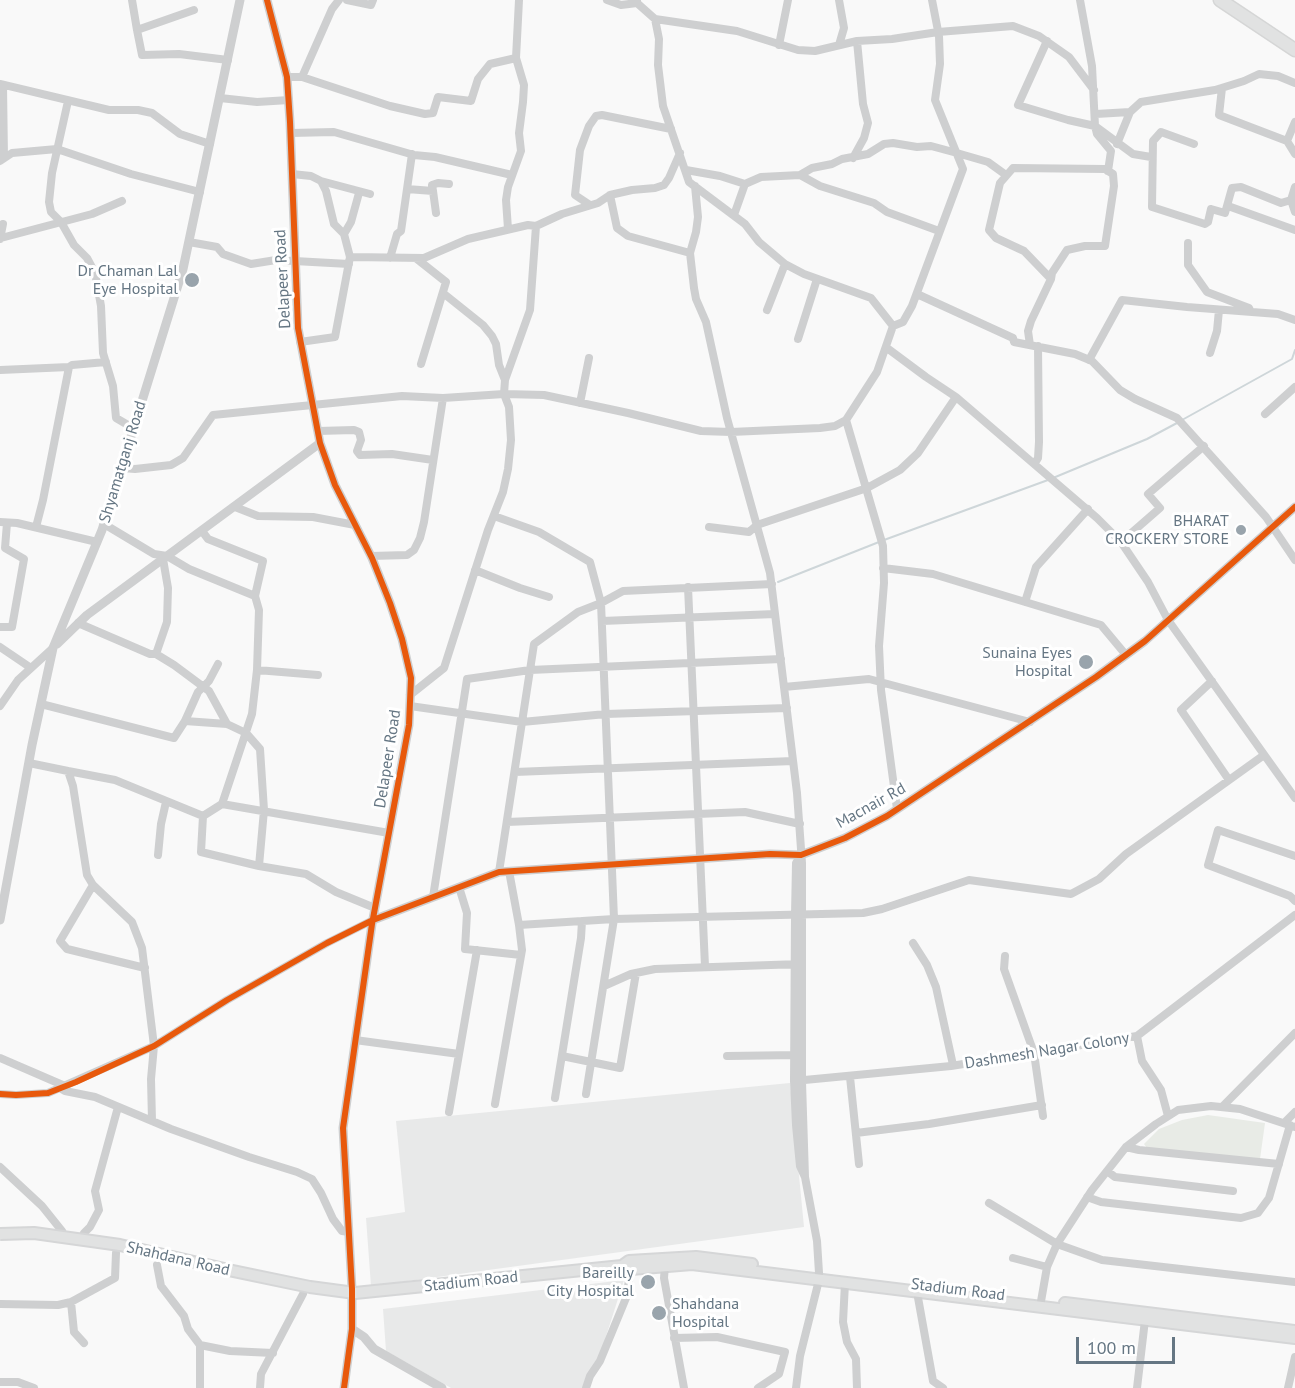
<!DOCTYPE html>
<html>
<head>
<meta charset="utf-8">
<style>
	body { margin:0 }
	#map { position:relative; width:1295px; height:1388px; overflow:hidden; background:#f9f9f9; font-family:"PT Sans",sans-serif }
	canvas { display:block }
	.scale { position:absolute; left:1076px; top:1337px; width:99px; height:27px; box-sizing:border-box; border:3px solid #657683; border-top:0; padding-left:8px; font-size:18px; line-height:21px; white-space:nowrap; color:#657683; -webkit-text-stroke:4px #fff; paint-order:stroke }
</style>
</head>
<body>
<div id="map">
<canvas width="1295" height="1388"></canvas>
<div class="scale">100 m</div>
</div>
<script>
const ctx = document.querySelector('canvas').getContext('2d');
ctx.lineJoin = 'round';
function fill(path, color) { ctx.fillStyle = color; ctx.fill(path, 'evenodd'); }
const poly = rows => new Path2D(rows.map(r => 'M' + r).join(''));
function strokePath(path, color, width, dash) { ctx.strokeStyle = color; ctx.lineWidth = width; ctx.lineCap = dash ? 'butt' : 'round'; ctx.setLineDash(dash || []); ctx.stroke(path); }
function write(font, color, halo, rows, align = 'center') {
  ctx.font = font + ' "PT Sans",sans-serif'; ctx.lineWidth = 6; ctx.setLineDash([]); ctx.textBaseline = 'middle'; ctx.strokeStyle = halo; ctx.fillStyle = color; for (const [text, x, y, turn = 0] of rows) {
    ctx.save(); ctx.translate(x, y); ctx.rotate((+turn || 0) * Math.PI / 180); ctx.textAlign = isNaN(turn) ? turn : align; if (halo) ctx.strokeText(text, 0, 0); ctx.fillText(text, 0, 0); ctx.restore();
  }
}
const built = poly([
	[790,1083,804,1227,371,1286,366,1218,405,1212,396,1121],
	[624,1280,601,1352,591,1368,583,1388,451,1388,386,1351,383,1309]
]);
const green = poly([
	[1208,1115,1265,1123,1260,1159,1147,1148,1144,1144,1159,1129,1182,1120]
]);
const stream = poly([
	[1182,420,1292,359,1295,350],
	[1053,478,1147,439,1177,423],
	[884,540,1048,480],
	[778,582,879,542]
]);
const minor = poly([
	[132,0,137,30,194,10],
	[347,0,371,5,373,0],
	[607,0,621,5,637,3],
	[637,0,637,3,655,19,737,31,798,50,815,51,857,41,892,39,938,32,1013,26,1039,36,1069,57,1094,90],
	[1080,0,1092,66,1095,126,1133,154,1151,157],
	[137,30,142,55,179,54,228,60],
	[1047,41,1018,105,1068,120,1095,126,1097,134,1111,151,1108,171],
	[779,45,788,0],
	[839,45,844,28,839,0],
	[287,77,302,77,390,106,425,114,433,113,438,97,471,101,478,79,490,64,516,58],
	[302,77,332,9,339,0],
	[0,84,109,110,138,110,152,113,180,134,210,144],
	[3,85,4,158],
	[1222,88,1219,115,1287,141],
	[220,98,257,102,289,100],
	[68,101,52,173,49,202,51,212,61,222,74,245,87,258,95,273,101,306,103,353,113,386,116,418,133,428],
	[1096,114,1130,112,1141,102,1215,90,1244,81,1259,74,1278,76,1295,83],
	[1295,122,1287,141,1295,154],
	[291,133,334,132,414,155,435,157,512,175],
	[1117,144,1130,112],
	[1194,144,1161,132,1153,141,1152,207,1205,224,1208,222,1211,209,1225,213,1232,188,1241,187,1281,203,1291,200],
	[853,158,864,138,868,123,863,104,857,41],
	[0,161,12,153,57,149,131,174,200,192],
	[686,170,720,176,745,184],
	[292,174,311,176,321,181,326,191,334,224,344,234,351,222,359,193],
	[800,175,812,168,832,164,842,159,868,154,884,144,893,143,917,147,931,146,957,153,988,162,1006,175],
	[321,181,370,194],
	[695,186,698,217,696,232,690,253,694,288,696,299,706,322,727,418,770,573,797,793,802,863,802,1082,805,1177],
	[1295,187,1291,200,1295,212],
	[407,189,433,191,436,213],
	[433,191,432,185,438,183,449,184],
	[610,195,617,228,628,236,690,253],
	[590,205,575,195,580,150,589,126,596,116,602,115,671,129],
	[1228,206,1295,230],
	[734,215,745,184,761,177,800,175,820,186,874,203,887,212,939,231],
	[508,229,506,200,508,187,521,151,519,133,523,102,524,85,516,58,519,0],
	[1,238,92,214,122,201],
	[0,239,3,224],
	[189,242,217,247,223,254,251,264,276,260,349,264],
	[1188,243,1188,265,1207,292,1249,308,1250,310],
	[350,257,424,258,468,239,528,225,536,226,562,214,598,203,610,195,632,190,655,188,664,185,669,178,680,153],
	[390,258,397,234,401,231,412,154],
	[417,259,446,282,421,364],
	[917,294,1013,338,1014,342,1075,354,1092,361,1120,390,1135,399,1177,418,1266,517,1295,560],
	[767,310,785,264],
	[893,326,903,322,912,306,963,169,935,100,940,64,939,36,932,0],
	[798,339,817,279],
	[300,342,335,337,350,257,344,234],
	[1030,345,1028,331,1031,321,1051,279,1024,251,996,238,989,230,1000,183,1013,168,1105,169,1113,174,1114,186,1105,246,1085,246,1067,250,1052,273,1051,279],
	[887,348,926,377,956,397,1097,518,1121,542,1148,582,1168,620,1295,798],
	[1210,353,1217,331,1219,310],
	[1089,360,1122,300,1187,307,1278,314,1295,320],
	[0,370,69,367,72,365,106,362],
	[505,380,530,310,536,226],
	[580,403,589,358],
	[1265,414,1295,387],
	[846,420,883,546,884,583,879,646,881,690,897,809],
	[318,431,354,430,359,432,361,440,357,451,360,455,392,454,433,460],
	[1035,463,1038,458,1039,442,1038,346],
	[122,468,135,469,171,465,183,458,213,415,402,396,443,398,504,394,544,395,628,413,701,431,731,432,820,428,835,426,846,420,877,372,893,326,871,298,804,274,785,264,759,242,745,224,689,182,663,106,658,65,659,39,655,19],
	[235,507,258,516,313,517,355,525],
	[494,516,539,532,590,562,601,603,578,612,534,644,499,872],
	[0,522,17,523,97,542],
	[104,524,154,554,167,556,189,569,255,596],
	[36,527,43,500,69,367],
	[709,527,749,532,757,525,867,488,900,470,918,453,956,397],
	[202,531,208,539,263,561,255,596,259,610,257,670,252,714,222,804,203,816,201,852,259,866,306,874,336,892,375,908],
	[1121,542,1160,508,1148,494,1204,446],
	[371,556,407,555,414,550,420,538,424,522,443,398],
	[883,568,933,574,1101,625,1126,655],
	[475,570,520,588,549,597],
	[688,587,705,966],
	[1025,602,1036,567,1088,509],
	[602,621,775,614],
	[78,623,150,654,156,654,174,665,209,691,227,724],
	[0,627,12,627,24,559,5,548,7,523],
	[0,647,31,668],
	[156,654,167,622,168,588,163,559],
	[257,670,318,675],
	[1212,681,1181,710,1229,780],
	[784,687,869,679,1030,722],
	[410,695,444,668,488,530,503,492,508,469,511,440,509,407,504,394,505,380,499,365,496,344,492,336,483,325,443,293],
	[41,704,174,738,185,721,198,692,209,681,218,664],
	[0,706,18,680,53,648],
	[410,706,522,722,606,714,787,708],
	[185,721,227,724,246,733,260,749,264,810,259,866],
	[29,763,68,771,73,786,87,875,93,885,132,922,142,948,154,1046,151,1079,152,1121],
	[68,771,115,780,203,816],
	[515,772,793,761],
	[222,804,389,833],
	[507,822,745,812,800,824],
	[158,855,161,824,166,802],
	[801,855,796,863,795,915,794,1081,796,1125,800,1166,805,1177,817,1241,819,1273],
	[1295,856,1218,830,1208,865,1290,896,1295,901],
	[93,885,60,941,67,949,145,968],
	[459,887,467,913,465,949,521,955],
	[433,897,467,679,530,670,781,659],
	[519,925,614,919,863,913,882,909,969,880,1071,894,1099,879,1126,854,1264,755],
	[913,943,927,965,936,987,953,1065],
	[1005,956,1004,969,1034,1053,1043,1116],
	[604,986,631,974,655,969,800,964],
	[1137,1036,1142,1061,1161,1090,1168,1116],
	[355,1040,459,1054],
	[562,1056,620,1068,636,973],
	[727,1056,798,1055],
	[0,1058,65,1086],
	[850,1077,859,1164],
	[794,1081,951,1066,1137,1036,1295,915],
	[60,1088,65,1091,95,1097,171,1129,249,1157,297,1172,312,1179,321,1193,333,1219,342,1231,349,1232],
	[0,1094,16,1095,48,1093,154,1046,227,1000,327,943,373,920],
	[586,1094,614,919,601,603,623,591,772,584],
	[555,1098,581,938,582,921],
	[495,1104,522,950,519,925,509,871],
	[1222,1107,1295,1033],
	[449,1112,477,950],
	[1284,1123,1295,1112],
	[856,1133,929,1124,1042,1105],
	[1126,1147,1139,1150,1279,1164],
	[0,1167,42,1206,62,1231],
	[1107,1171,1115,1177,1233,1191],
	[1087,1197,1101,1202,1241,1218,1258,1213,1269,1198,1290,1125],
	[989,1203,1057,1244,1102,1260,1295,1282],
	[84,1233,90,1227,99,1210,95,1191,118,1107],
	[1013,1258,1047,1267],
	[157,1265,161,1286,184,1316,188,1329,200,1345,200,1388],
	[665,1265,664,1278,684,1388],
	[845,1283,843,1322,847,1342,856,1359,857,1388],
	[917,1292,933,1381,943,1388],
	[71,1302,74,1332,84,1343],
	[0,1304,58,1305,71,1302,115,1278,116,1253],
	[1040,1307,1047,1267,1057,1244,1092,1190,1126,1147,1156,1124,1178,1110,1211,1106,1240,1109,1295,1127],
	[674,1338,717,1337,785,1352,779,1374,758,1388],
	[200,1345,230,1351,273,1353],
	[0,1382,18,1382,34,1388],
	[260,1388,261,1374,303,1294],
	[586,1388,590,1376,600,1361,626,1298,631,1269],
	[796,1388,800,1356,819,1280],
	[1137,1388,1145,1320],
	[1288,1388,1295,1357]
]);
const tertiary = poly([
	[267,0,287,77,290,122,298,328,320,443,335,485,372,558,390,603,402,639,411,678,409,725,372,924,343,1128,352,1289,352,1329,344,1388],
	[57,644,87,615,320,443],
	[0,920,32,745,53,648,102,530,183,269,240,0],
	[373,920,499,872,770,854,801,855,845,838,887,816,1096,677,1145,641,1295,507],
	[352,1329,364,1337,374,1349,442,1388]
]);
const secondary = poly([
	[622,1266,629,1261,696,1257,752,1264],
	[355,1293,622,1266,631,1269,692,1264,1295,1338],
	[1065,1303,1295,1331]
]);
const trunk = poly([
	[1220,0,1295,50]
]);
const secondaryBridge = poly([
	[0,1234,34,1233,120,1245,233,1271,310,1287,355,1293]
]);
const cycleway = poly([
	[267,0,287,77,290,122,298,328,320,443,335,485,372,558,390,603,402,639,411,678,409,725,372,924,343,1128,352,1289,352,1329,344,1388],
	[0,1094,16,1095,48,1093,76,1082,154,1046,227,1000,327,943,373,920,499,872,770,854,801,855,845,838,887,816,1096,677,1145,641,1295,507]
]);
const markers = [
	[192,280,8,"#99a4ac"],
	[1241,530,6,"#99a4ac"],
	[1086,662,8,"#99a4ac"],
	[648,1282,8,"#99a4ac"],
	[659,1313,8,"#99a4ac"]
];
const poiNames = [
	["Dr Chaman Lal",178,271],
	["Eye Hospital",178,289],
	["BHARAT",1229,521],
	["CROCKERY STORE",1229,539],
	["Sunaina Eyes",1072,653],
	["Hospital",1072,671],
	["Bareilly",634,1273],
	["City Hospital",634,1291],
	["Shahdana",672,1304,"left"],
	["Hospital",672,1322,"left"]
];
const streetNames = [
	["Delapeer Road",283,279,-93],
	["Shyamatganj Road",123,462,-73],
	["Delapeer Road",388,759,-81],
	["Macnair Rd",871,806,-29],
	["Dashmesh Nagar Colony",1047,1051,-9],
	["Shahdana Road",178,1259,13],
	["Stadium Road",471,1282,-6],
	["Stadium Road",958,1290,7]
];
fill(built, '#e8e9e9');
fill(green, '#e8ebe6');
strokePath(stream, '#ced6d9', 2);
strokePath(secondary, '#d5d6d7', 14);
strokePath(trunk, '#d5d6d6', 15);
strokePath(minor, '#cecfd0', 8);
strokePath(tertiary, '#cecfd0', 9);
strokePath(secondary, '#e1e2e2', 10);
strokePath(trunk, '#e1e2e2', 12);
strokePath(secondaryBridge, '#d5d6d7', 14, []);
strokePath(secondaryBridge, '#e1e2e2', 10);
strokePath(cycleway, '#e8590c', 6);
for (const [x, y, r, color] of markers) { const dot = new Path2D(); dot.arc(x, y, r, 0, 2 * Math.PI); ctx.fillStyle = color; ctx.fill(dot); strokePath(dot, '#fff', 2); }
write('16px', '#657683', '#fff', poiNames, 'right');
write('16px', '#657683', '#fff', streetNames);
</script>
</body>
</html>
